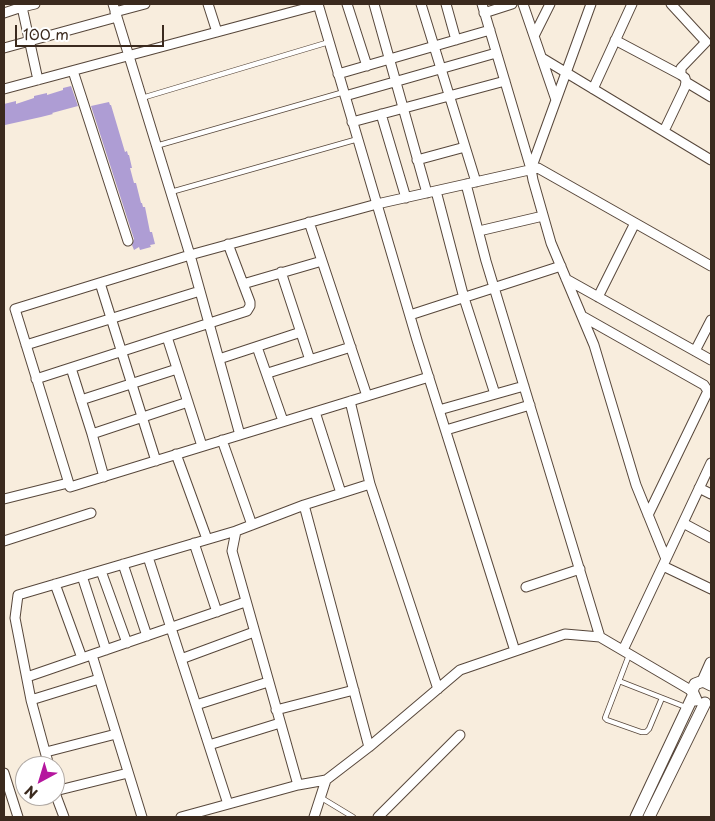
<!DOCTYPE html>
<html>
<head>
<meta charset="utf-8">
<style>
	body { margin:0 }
	#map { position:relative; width:715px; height:821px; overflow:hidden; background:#f8eddd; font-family:"Playpen Sans",sans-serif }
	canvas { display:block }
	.frame { position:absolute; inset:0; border:5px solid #3b2a1e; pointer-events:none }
	.north { position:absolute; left:15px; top:756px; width:50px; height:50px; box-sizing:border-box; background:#fff; border:1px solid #b1aaa5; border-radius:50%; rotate:219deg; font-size:14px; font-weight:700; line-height:20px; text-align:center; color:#3b2a1e }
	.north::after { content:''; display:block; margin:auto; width:18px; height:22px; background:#b5179e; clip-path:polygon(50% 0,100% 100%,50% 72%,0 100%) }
	.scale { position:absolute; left:15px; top:25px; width:149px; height:22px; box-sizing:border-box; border:2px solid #3b2a1e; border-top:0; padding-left:6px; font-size:15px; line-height:18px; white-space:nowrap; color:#3b2a1e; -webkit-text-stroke:4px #fff; paint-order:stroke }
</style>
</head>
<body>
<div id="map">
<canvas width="715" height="821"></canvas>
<div class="frame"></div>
<div class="north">N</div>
<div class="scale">100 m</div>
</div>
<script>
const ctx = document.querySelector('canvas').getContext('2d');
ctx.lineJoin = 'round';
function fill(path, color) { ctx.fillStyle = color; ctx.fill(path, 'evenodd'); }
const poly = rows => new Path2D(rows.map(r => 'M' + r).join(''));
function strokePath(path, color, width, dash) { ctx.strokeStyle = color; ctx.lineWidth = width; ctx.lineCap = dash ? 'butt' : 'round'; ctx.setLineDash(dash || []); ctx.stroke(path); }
const building = poly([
	[71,86,78,106,52,113,53,114,41,117,5,125,4,104,16,101,16,104,34,98,34,96,47,93,47,95,63,90,63,88],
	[109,102,110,105,111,105,125,152,127,151,128,155,129,155,132,168,130,168,134,183,136,183,141,203,142,203,143,207,145,207,150,232,152,232,155,244,150,245,151,247,140,250,139,247,134,250,132,245,134,239,91,106]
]);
const service = poly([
	[142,98,329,42],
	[156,146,344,92],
	[171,192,358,139],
	[629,655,605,718,607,720,641,732,646,732,649,729,662,698],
	[619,681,688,708],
	[320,797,353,817]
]);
const minor = poly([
	[21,4,22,7,35,4],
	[113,4,190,255,240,435],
	[208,4,217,32],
	[318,4,417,340,515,651],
	[347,4,367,66],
	[374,4,427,193],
	[421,4,476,182],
	[446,4,456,40],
	[482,4,531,169],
	[523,4,556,100],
	[591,4,531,169,533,180,551,243,594,345,636,485,666,559,623,650],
	[671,4,706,42,681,68,681,75],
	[115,12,145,4],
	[4,13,22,7,38,80],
	[484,13,512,4],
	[534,36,550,4],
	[615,40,681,75,685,78,686,82,685,87,664,131],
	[4,48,117,17],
	[542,58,711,160],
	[73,71,128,241],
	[338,74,490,30],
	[686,82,711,97],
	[4,89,318,5],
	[593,89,632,4],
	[345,96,496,53],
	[381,114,406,198],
	[352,122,505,81],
	[417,160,465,147],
	[466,184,486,261,600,637],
	[436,191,464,298,495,394],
	[309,222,367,396],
	[479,231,543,216],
	[281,272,310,360],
	[566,279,711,360],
	[100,283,156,461],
	[243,284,322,261],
	[598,297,635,223],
	[410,315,561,266],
	[582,316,704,385,708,391,648,515],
	[167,337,202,446],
	[26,345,200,291],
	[257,347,283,421],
	[695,351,711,320],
	[219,359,301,332],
	[71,368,92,434,188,402],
	[268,373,351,347],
	[429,377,70,487,15,309,190,255,377,204,538,168,711,266],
	[36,379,247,311,250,306,250,302,228,244],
	[81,400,177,369],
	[350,401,370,484],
	[439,410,524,386],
	[315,412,341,493],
	[446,430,530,405],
	[92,434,104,477],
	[222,440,252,525],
	[176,454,207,539],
	[699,488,711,494],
	[4,499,68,483],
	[304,505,369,747],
	[683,523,711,538],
	[4,541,91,513],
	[194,543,217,612],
	[148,557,228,804],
	[666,559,711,463],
	[123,564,147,636],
	[663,566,711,589],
	[101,571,127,643],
	[82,576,106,650],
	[55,584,82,658],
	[526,587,580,569],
	[92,655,142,817],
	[181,659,254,632],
	[27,677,245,602],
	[31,700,99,679],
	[196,705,268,682],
	[276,710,354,690],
	[209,745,280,723],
	[46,752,116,734],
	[49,766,31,700,15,618,18,595,236,531],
	[4,773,18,817],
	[298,785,232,551,236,531,304,505,370,484,438,689],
	[55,791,128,773],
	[55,793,64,817],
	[181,817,298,785,326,780],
	[314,817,326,780,369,747,460,670,565,634,600,637,692,691],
	[378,817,460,735]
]);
const tertiary = poly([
	[703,681,711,663],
	[696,700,692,691,695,684,703,681,711,685],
	[636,817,693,696],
	[649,817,705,703]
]);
fill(building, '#ae9dd4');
strokePath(service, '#57473b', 6);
strokePath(minor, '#57473b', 11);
strokePath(tertiary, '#57473b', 13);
strokePath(service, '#fff', 4.5);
strokePath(minor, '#fff', 9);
strokePath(tertiary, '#fff', 11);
</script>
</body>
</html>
